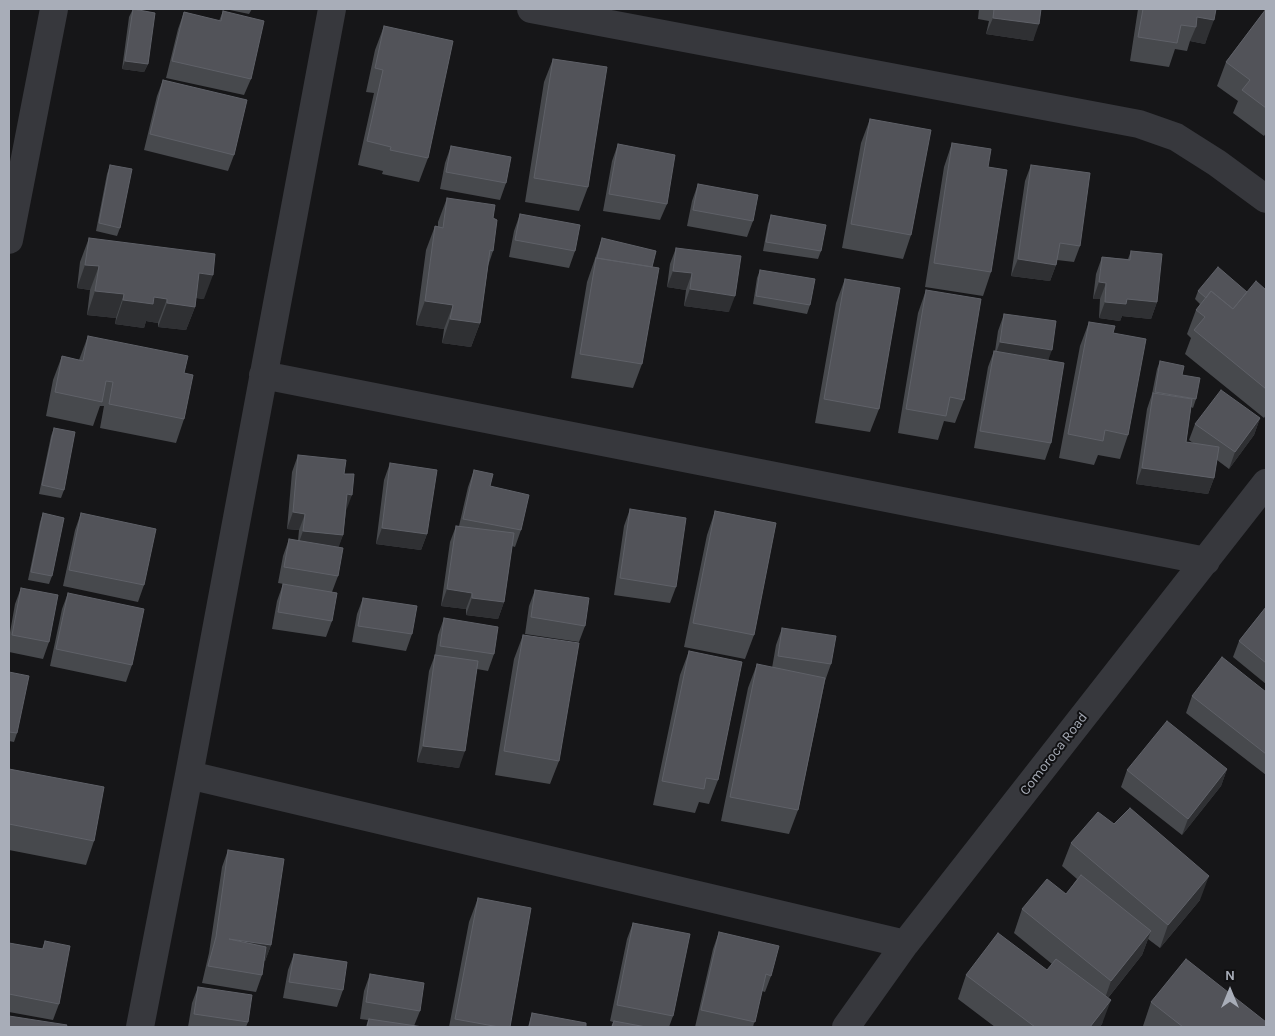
<!DOCTYPE html>
<html>
<head>
<meta charset="utf-8">
<style>
	body { margin:0 }
	#map { position:relative; width:1275px; height:1036px; overflow:hidden; background:#161618; font-family:Karla,sans-serif }
	canvas { display:block }
	.frame { position:absolute; inset:0; border:10px solid #a8adb8; pointer-events:none }
	.north { position:absolute; left:1205px; top:966px; width:50px; height:50px; -webkit-text-stroke:4px #111113; paint-order:stroke; rotate:0deg; font-size:14px; font-weight:700; line-height:20px; text-align:center; color:#a8adb8 }
	.north::after { content:''; display:block; margin:auto; width:18px; height:22px; background:#a8adb8; clip-path:polygon(50% 0,100% 100%,50% 72%,0 100%) }
</style>
</head>
<body>
<div id="map">
<canvas width="1275" height="1036"></canvas>
<div class="frame"></div>
<div class="north">N</div>
</div>
<script>
const ctx = document.querySelector('canvas').getContext('2d');
ctx.lineJoin = 'round';
const poly = rows => new Path2D(rows.map(r => 'M' + r).join(''));
function strokePath(path, color, width, dash) { ctx.strokeStyle = color; ctx.lineWidth = width; ctx.lineCap = dash ? 'butt' : 'round'; ctx.setLineDash(dash || []); ctx.stroke(path); }
function fill(path, color) { ctx.fillStyle = color; ctx.fill(path, 'evenodd'); }
function write(font, color, halo, rows, align = 'center') {
  ctx.font = font + ' Karla,sans-serif'; ctx.lineWidth = 4; ctx.setLineDash([]); ctx.textBaseline = 'middle'; ctx.strokeStyle = halo; ctx.fillStyle = color; for (const [text, x, y, turn = 0] of rows) {
    ctx.save(); ctx.translate(x, y); ctx.rotate((+turn || 0) * Math.PI / 180); ctx.textAlign = isNaN(turn) ? turn : align; if (halo) ctx.strokeText(text, 0, 0); ctx.fillText(text, 0, 0); ctx.restore();
  }
}
const minor = poly([
	[531,9,1139,124,1176,137,1217,163,1266,199],
	[9,240,54,9],
	[263,375,1206,561],
	[189,775,905,944],
	[140,1027,189,775,332,9],
	[846,1027,905,944,1266,483]
]);
const wall = poly([
	[133,9,148,64,144,72,122,69,129,17],
	[225,9,252,9,249,14],
	[979,9,1041,9,1033,41,986,34,989,21,978,19],
	[1138,9,1216,9,1205,44,1190,41,1187,51,1175,49,1169,67,1130,61],
	[1266,9,1266,133,1264,136,1233,113,1238,101,1217,86,1226,62],
	[223,11,251,79,244,95,166,78,178,29,184,12,219,21],
	[384,26,428,158,419,182,382,174,383,171,358,165,374,93,366,92,375,50],
	[553,59,588,187,579,211,525,202,544,82],
	[163,80,234,155,228,171,144,150,157,96],
	[870,119,911,235,903,259,842,248,861,143],
	[952,143,991,272,983,296,925,287,944,167],
	[618,144,667,204,660,220,603,211,612,161],
	[451,146,506,183,500,200,440,189,445,163],
	[110,165,120,228,117,236,96,231,107,174],
	[1031,165,1080,246,1074,262,1057,260,1056,265,1050,281,1011,276,1025,181],
	[698,184,753,221,747,237,687,226,692,201],
	[447,198,493,218,493,251,488,266,480,323,471,347,442,343,444,329,416,325,426,250,435,226,438,227,438,222],
	[520,214,575,251,569,268,509,257,514,231],
	[771,215,821,251,818,259,763,251,768,224],
	[89,238,204,299,196,298,195,307,186,330,158,327,158,323,146,321,144,328,115,324,116,318,87,315,90,290,77,288,80,262],
	[602,238,652,267,642,364,633,388,571,378,587,282],
	[676,248,729,312,684,306,686,290,667,287,670,264],
	[1131,251,1157,302,1151,319,1122,316,1120,321,1099,318,1100,299,1093,299,1096,274,1102,257,1128,259],
	[760,270,810,305,807,314,753,304,757,278],
	[845,279,879,409,870,432,815,423,836,303],
	[926,290,964,400,955,423,944,421,938,440,898,433,918,313],
	[1266,290,1266,415,1264,418,1185,354,1191,338,1187,334,1196,310,1200,304,1195,299,1198,291,1247,292],
	[1004,314,1049,360,1051,443,1045,460,974,448,988,367,994,351,995,351,998,331],
	[1089,322,1113,333,1128,435,1120,459,1098,455,1094,465,1059,458,1080,346],
	[88,336,184,373,184,419,176,443,100,428,104,406,100,406,93,426,46,416,53,380,62,356,79,360],
	[1160,361,1182,375,1196,399,1193,408,1191,407,1186,442,1193,443,1189,440,1195,424,1260,418,1254,435,1229,469,1217,460,1214,478,1208,494,1136,484,1147,409,1152,394,1157,369],
	[54,428,64,490,61,498,39,494,51,436],
	[298,455,344,474,346,511,343,535,338,547,338,576,332,592,332,621,326,637,272,629,277,601,283,584,307,588,278,583,283,556,289,539,298,541,299,530,287,529,292,472],
	[390,463,427,534,421,550,376,544,384,480],
	[474,470,490,486,521,530,515,547,512,546,504,602,498,619,466,615,466,609,441,606,450,542,456,526,459,526,468,487],
	[630,509,676,587,670,603,614,595,624,526],
	[715,511,754,635,745,659,684,647,707,535],
	[43,513,52,576,49,584,28,580,40,522],
	[81,513,144,585,138,602,63,586,75,530],
	[21,588,49,642,43,659,9,652,9,638,15,604],
	[535,590,585,626,579,642,525,634,529,606],
	[68,593,132,665,126,682,50,666,62,609],
	[363,598,412,634,406,651,352,642,357,614],
	[1266,607,1266,684,1233,657,1239,641],
	[444,618,494,654,488,671,477,669,459,768,417,762,429,671,435,655,438,635],
	[782,628,831,664,825,681,798,810,789,834,721,821,748,688,757,664,772,668,776,645],
	[523,635,559,761,550,784,495,775,514,659],
	[689,651,718,780,709,804,699,802,695,813,653,805,680,675],
	[9,672,17,733,14,742,9,741],
	[1266,692,1266,775,1186,713,1192,696],
	[9,769,94,841,86,865,9,850],
	[1227,769,1221,786,1182,835,1121,787,1127,770],
	[1071,843,1200,900,1160,948,1148,939,1142,955,1108,998,1102,1024,1099,1027,995,1027,958,999,966,975,1047,970,1052,964,1014,933,1022,909,1066,894,1077,879,1062,866],
	[228,850,271,945,265,961,264,961,262,975,256,992,202,983,209,953,222,867],
	[478,898,510,1027,449,1027,469,922],
	[633,923,673,1016,669,1027,611,1027,613,1022,610,1021,627,939],
	[719,932,771,976,765,992,762,991,753,1027,695,1027,713,949],
	[45,941,59,1004,53,1020,9,1012,9,943,42,949],
	[294,954,343,990,337,1007,283,998,288,970],
	[370,974,420,1011,414,1026,423,1027,366,1027,368,1020,360,1019,364,991],
	[198,987,248,1022,246,1027,188,1027,192,1003],
	[1151,1002,1266,1027,1144,1027,1143,1026],
	[532,1013,586,1027,528,1027]
]);
const shadedWall = poly([
	[1197,17,1214,20,1205,44,1190,41,1196,27],
	[993,18,1039,24,1033,41,986,34],
	[125,61,148,64,144,72,122,69],
	[1018,259,1056,265,1050,281,1011,276],
	[85,265,99,266,90,290,77,288],
	[673,271,692,273,686,290,667,287],
	[199,273,213,275,204,299,191,297],
	[1099,282,1106,283,1100,299,1093,299],
	[690,289,735,296,729,312,684,306],
	[95,291,124,294,116,318,87,315],
	[154,297,167,299,158,323,146,321,144,328,115,324,123,300],
	[1127,299,1157,302,1151,319,1122,316,1120,321,1099,318,1105,302],
	[425,301,453,305,444,329,416,325],
	[167,303,195,307,186,330,158,327],
	[450,319,480,323,471,347,442,343],
	[1000,342,1052,350,1046,366,994,359],
	[1260,418,1254,435,1229,469,1235,452],
	[1142,468,1214,478,1208,494,1136,484],
	[347,494,352,495,346,511,341,511],
	[293,512,305,514,299,530,287,529],
	[382,528,427,534,421,550,376,544],
	[303,531,343,535,337,552,297,548],
	[447,589,472,593,466,609,441,606],
	[472,598,504,602,498,619,466,615],
	[423,746,465,751,459,768,417,762],
	[1227,769,1221,786,1182,835,1188,819],
	[1209,876,1200,900,1160,948,1168,925],
	[1151,931,1142,955,1103,1004,1111,981],
	[229,939,271,945,265,961,223,955],
	[1111,1000,1102,1024,1099,1027,1090,1027]
]);
const building = poly([
	[133,9,155,13,148,64,125,61,133,9],
	[994,9,1041,9,1039,24,993,18,994,9],
	[1143,9,1216,9,1214,20,1197,17,1196,27,1181,25,1177,43,1138,37,1143,9],
	[1266,9,1266,108,1242,90,1250,80,1226,62,1266,9],
	[223,11,264,21,251,79,172,61,184,12,221,21,223,11],
	[384,26,453,41,428,158,390,150,391,147,367,141,383,70,375,68,384,26],
	[553,59,607,67,588,187,534,178,553,59],
	[163,80,247,100,234,155,150,134,163,80],
	[870,119,931,130,911,235,851,224,870,119],
	[952,143,991,149,988,167,1007,170,991,272,934,263,952,143],
	[618,144,675,155,667,204,609,194,618,144],
	[451,146,511,157,506,183,446,172,451,146],
	[110,165,132,169,120,228,99,223,110,165],
	[1031,165,1090,173,1080,246,1060,243,1056,265,1018,259,1031,165],
	[698,184,758,195,753,221,693,210,698,184],
	[447,198,495,205,493,218,497,220,493,251,490,250,480,323,450,319,453,305,425,301,435,226,443,228,447,198],
	[520,214,580,225,575,251,515,240,520,214],
	[771,215,826,225,821,251,766,242,771,215],
	[89,238,215,254,213,275,199,273,195,307,167,303,167,299,154,297,153,304,123,300,124,294,95,291,99,266,85,265,89,238],
	[602,238,656,251,652,267,597,258,602,238],
	[676,248,741,256,735,296,690,289,692,273,673,271,676,248],
	[1131,251,1162,254,1157,302,1127,299,1126,304,1105,302,1106,283,1099,282,1102,257,1130,260,1131,251],
	[596,258,659,268,642,364,580,354,596,258],
	[1218,267,1247,292,1233,309,1211,291,1206,298,1198,291,1218,267],
	[760,270,815,279,810,305,756,296,760,270],
	[845,279,900,288,879,409,824,399,845,279],
	[1256,281,1266,290,1266,389,1194,330,1205,317,1196,310,1211,291,1233,309,1256,281],
	[926,290,981,299,964,400,950,397,946,416,906,409,926,290],
	[1004,314,1056,321,1052,350,1000,342,1004,314],
	[1089,322,1115,326,1113,333,1146,339,1128,435,1105,430,1103,441,1068,434,1089,322],
	[88,336,188,356,184,373,193,375,184,419,109,404,113,382,106,381,102,402,55,392,62,356,83,361,88,336],
	[994,351,1064,363,1051,443,980,431,994,351],
	[1160,361,1184,366,1182,375,1200,378,1196,399,1155,392,1160,361],
	[1221,390,1260,418,1235,452,1195,424,1221,390],
	[1153,393,1192,399,1186,442,1219,447,1214,478,1142,468,1153,393],
	[54,428,75,432,64,490,42,485,54,428],
	[298,455,346,460,344,474,354,474,352,495,347,494,343,535,303,531,305,514,293,512,298,455],
	[390,463,437,470,427,534,382,528,390,463],
	[474,470,493,474,490,486,529,495,521,530,463,519,474,470],
	[630,509,686,518,676,587,620,578,630,509],
	[715,511,776,523,754,635,693,623,715,511],
	[43,513,64,518,52,576,31,572,43,513],
	[81,513,156,529,144,585,69,570,81,513],
	[456,526,514,533,504,602,472,598,472,593,447,589,456,526],
	[289,539,343,548,338,576,284,567,289,539],
	[283,584,337,593,332,621,278,612,283,584],
	[21,588,58,595,49,642,12,635,21,588],
	[535,590,589,598,585,626,531,617,535,590],
	[68,593,144,609,132,665,56,649,68,593],
	[363,598,417,606,412,634,358,626,363,598],
	[1266,607,1266,663,1239,641,1266,607],
	[444,618,498,627,494,654,440,646,444,618],
	[782,628,836,636,831,664,778,656,782,628],
	[523,635,579,643,559,761,504,751,523,635],
	[689,651,742,662,718,780,706,778,704,789,662,781,689,651],
	[435,655,478,661,465,751,423,746,435,655],
	[1222,657,1266,692,1266,754,1192,696,1222,657],
	[757,664,825,678,798,810,730,797,757,664],
	[9,672,29,676,17,733,9,732,9,672],
	[1167,721,1227,769,1188,819,1127,770,1167,721],
	[9,769,104,787,94,841,9,824,9,769],
	[1130,808,1209,876,1168,925,1071,843,1098,812,1114,824,1130,808],
	[228,850,284,859,271,945,229,939,266,947,262,975,208,966,216,937,228,850],
	[1081,875,1151,931,1111,981,1022,909,1047,879,1066,894,1081,875],
	[478,898,531,908,510,1027,499,1027,455,1019,478,898],
	[633,923,690,934,673,1016,617,1005,633,923],
	[719,932,779,946,771,976,766,974,755,1022,701,1010,719,932],
	[998,933,1047,970,1056,959,1111,1000,1090,1027,1035,1027,966,975,998,933],
	[45,941,70,946,59,1004,9,994,9,943,43,949,45,941],
	[294,954,347,962,343,990,289,982,294,954],
	[1186,959,1266,1022,1266,1027,1183,1027,1151,1002,1186,959],
	[370,974,424,983,420,1011,366,1002,370,974],
	[198,987,252,995,248,1022,194,1014,198,987],
	[532,1013,586,1023,586,1027,529,1027,532,1013],
	[9,1016,67,1025,66,1027,9,1027,9,1016],
	[369,1019,423,1027,367,1027,369,1019],
	[614,1021,646,1027,612,1027,614,1021]
]);
const streetNames = [
	["Comoroca Road",1054,754,-52]
];
strokePath(minor, '#37383d', 28);
fill(wall, '#47494d');
fill(shadedWall, '#2f3033');
fill(building, '#525359');
strokePath(building, '#5f6168', 1);
write('14px', '#a8adb8', '#111113', streetNames);
</script>
</body>
</html>
